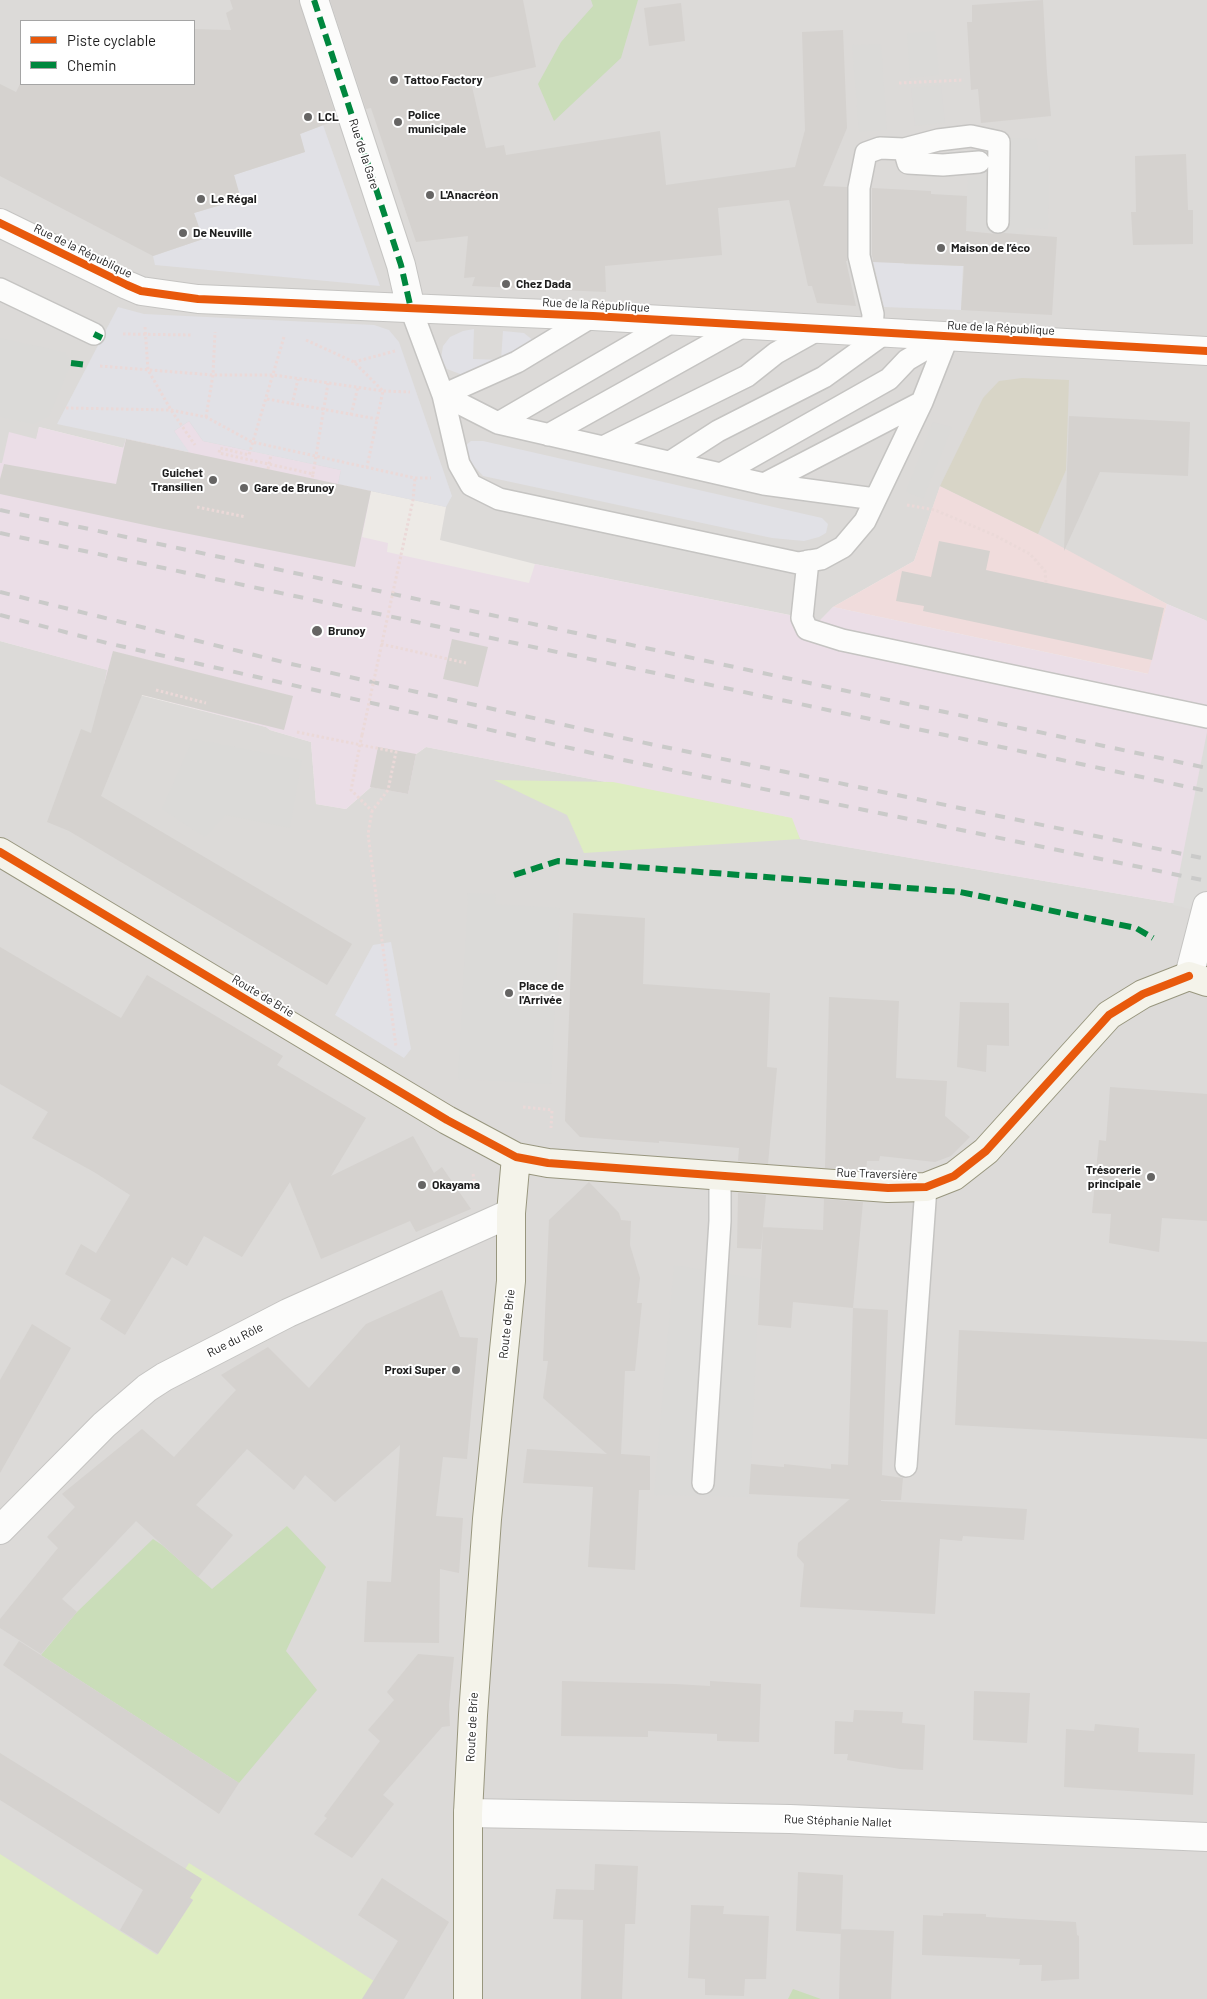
<!DOCTYPE html>
<html>
<head>
<meta charset="utf-8">
<style>
	body { margin:0 }
	#map { position:relative; width:1207px; height:1999px; overflow:hidden; background:#edeae6; font-family:Barlow,sans-serif }
	canvas { display:block }
	.legend { position:absolute; left:20px; top:20px; width:175px; height:65px; box-sizing:border-box; background:#fff; border:1px solid #a5a5a5; margin:0; padding:6px 9px; list-style:none; font-size:15px; color:#1e1e1e }
	.legend li { display:flex; align-items:center; gap:10px; height:25px }
	.legend b { width:25px; border:1px solid #a5a5a5 }
</style>
</head>
<body>
<div id="map">
<canvas width="1207" height="1999"></canvas>
<ul class="legend">
<li><b style="height:6px;background:#e8590c"></b>Piste cyclable</li>
<li><b style="height:6px;background:#00873e"></b>Chemin</li>
</ul>
</div>
<script>
const ctx = document.querySelector('canvas').getContext('2d');
ctx.lineJoin = 'round';
function fill(path, color) { ctx.fillStyle = color; ctx.fill(path, 'evenodd'); }
const poly = rows => new Path2D(rows.map(r => 'M' + r).join(''));
function strokePath(path, color, width, dash) { ctx.strokeStyle = color; ctx.lineWidth = width; ctx.lineCap = dash ? 'butt' : 'round'; ctx.setLineDash(dash || []); ctx.stroke(path); }
function write(font, color, halo, rows, align = 'center') {
  ctx.font = font + ' Barlow,sans-serif'; ctx.lineWidth = 4; ctx.setLineDash([]); ctx.textBaseline = 'middle'; ctx.strokeStyle = halo; ctx.fillStyle = color; for (const [text, x, y, turn = 0] of rows) {
    ctx.save(); ctx.translate(x, y); ctx.rotate((+turn || 0) * Math.PI / 180); ctx.textAlign = isNaN(turn) ? turn : align; if (halo) ctx.strokeText(text, 0, 0); ctx.fillText(text, 0, 0); ctx.restore();
  }
}
const residential = poly([
	[0,0,1207,0,1207,621,1167,604,940,487,914,561,833,607,820,621,535,564,440,540,446,507,338,484,315,465,250,451,189,452,126,439,124,448,39,427,37,439,2,463,0,463],
	[21,21,194,21,194,84,21,84],
	[0,641,108,670,104,686,266,727,270,730,311,742,316,804,346,809,371,787,426,747,792,818,801,839,1207,909,1207,1999,0,1999]
]);
const commercial = poly([
	[940,486,1038,534,1167,604,1149,674,833,607,914,561]
]);
const industrial = poly([
	[189,421,203,441,341,470,338,484,371,491,362,537,388,543,387,552,529,583,535,564,819,621,833,607,1148,674,1167,604,1207,621,1207,909,800,839,791,818,426,747,416,754,408,794,371,787,346,809,316,804,311,742,270,730,266,727,104,685,107,670,0,641,0,463,2,463,9,432,36,439,39,427,123,448,126,439,188,452,174,431]
]);
const religious = poly([
	[935,31,939,75,910,78,907,33],
	[881,44,887,130,859,132,852,45],
	[941,85,945,123,915,126,911,88],
	[1008,138,1037,139,1038,152,1050,151,1048,229,1026,228,1025,234,966,231,968,177,980,177,981,147],
	[0,338,65,352,71,363,49,416,33,424,0,417],
	[933,422,952,427,923,499,906,492],
	[193,739,302,760,290,828,225,815,205,837,162,809],
	[468,893,496,894,495,904,560,908,551,1084,458,1079],
	[674,1265,759,1279,750,1497,654,1495]
]);
const construction = poly([
	[1022,378,1069,380,1066,470,1038,534,940,486,983,398,999,381]
]);
const grass = poly([
	[494,780,613,782,792,818,800,839,584,853,567,815],
	[0,1854,157,1955,193,1900,173,1888,189,1863,374,1981,362,1999,0,1999]
]);
const forest = poly([
	[591,0,638,0,621,58,554,121,538,84,561,42,593,6],
	[287,1526,326,1567,286,1651,317,1690,239,1783,41,1655,77,1612,153,1539,162,1545,212,1589],
	[793,1989,821,1999,788,1999]
]);
const plaza = poly([
	[323,125,380,286,155,265,153,256,203,239,194,213,240,199,234,175,305,152,300,134],
	[872,257,904,260,904,264,963,266,961,310,884,307],
	[118,307,144,314,374,325,389,330,399,342,452,496,446,507,338,484,341,470,203,441,189,421,174,431,189,452,57,424],
	[474,329,473,359,501,360,503,331,524,333,534,341,536,345,533,349,490,371,474,374,460,374,447,369,441,358,443,346,450,337,463,331],
	[471,441,483,441,822,518,828,524,826,533,819,537,804,541,772,538,483,476,466,457,466,445],
	[391,942,411,1049,404,1058,335,1015,373,945]
]);
const pier = poly([
	[1207,732,1207,913,1173,905]
]);
const building = poly([
	[230,0,299,0,337,120,300,134,305,152,234,175,241,199,194,213,203,239,153,256,0,176,0,84,16,92,20,84,194,84,194,29,231,30,226,13,233,9],
	[330,0,523,0,536,67,471,82,486,148,504,145,506,155,660,131,666,185,795,167,805,130,802,32,843,30,847,128,823,186,847,187,847,261,846,261,856,306,817,303,812,286,808,286,789,200,718,208,722,255,605,266,606,292,472,286,475,277,464,278,468,236,416,242,371,108,366,109],
	[1043,0,1047,73,1051,116,981,123,978,89,971,90,967,22,972,22,972,5],
	[681,3,685,41,649,46,644,8],
	[1186,154,1188,210,1193,210,1193,244,1133,245,1131,212,1136,212,1135,156],
	[872,188,931,191,931,194,967,196,966,231,997,234,1004,233,1057,237,1052,315,961,310,964,266,873,262,872,255],
	[1069,416,1190,422,1188,476,1100,472,1064,551],
	[126,439,371,491,355,567,159,528,0,494,0,479,4,464,116,484],
	[939,541,990,551,986,570,1164,608,1152,660,923,611,924,606,896,601,902,571,931,577],
	[452,639,488,647,478,687,443,679],
	[113,651,293,696,284,730,142,695,101,796,352,944,327,985,69,831,47,822,81,729,91,733],
	[378,747,416,754,408,794,370,787],
	[573,913,645,918,643,984,770,993,767,1067,777,1068,768,1164,738,1161,739,1148,659,1141,659,1143,580,1137,565,1121],
	[0,947,121,1018,147,975,283,1056,277,1065,366,1118,331,1176,413,1136,434,1173,442,1167,471,1209,416,1232,410,1221,321,1259,290,1182,242,1257,204,1236,187,1266,172,1257,125,1335,100,1319,111,1300,65,1274,81,1244,96,1253,130,1195,94,1172,32,1138,48,1112,0,1084],
	[829,997,899,1001,896,1078,947,1081,945,1116,970,1137,951,1156,935,1162,880,1156,879,1161,867,1161,866,1171,825,1168],
	[960,1002,1009,1003,1009,1046,987,1045,986,1072,957,1067],
	[1110,1087,1207,1094,1207,1221,1162,1218,1159,1252,1109,1243,1111,1214,1092,1213,1099,1140,1106,1141],
	[589,1182,619,1213,621,1220,631,1221,630,1245,640,1278,637,1303,642,1303,635,1371,625,1371,621,1454,650,1456,650,1490,639,1490,635,1570,588,1567,593,1487,523,1483,527,1449,607,1454,543,1398,548,1361,543,1361,549,1220],
	[738,1193,766,1195,761,1249,737,1248],
	[824,1199,863,1202,853,1308,793,1302,791,1328,758,1325,763,1227,823,1230],
	[442,1290,460,1337,478,1338,467,1459,443,1457,436,1516,463,1518,459,1573,440,1569,439,1643,364,1642,367,1581,391,1582,400,1445,335,1502,305,1475,294,1490,247,1449,196,1505,233,1535,198,1577,136,1521,62,1599,77,1612,41,1654,0,1628,0,1619,58,1548,47,1537,75,1507,62,1494,142,1429,174,1457,236,1390,221,1375,268,1347,309,1388,366,1324],
	[853,1308,888,1310,882,1475,903,1478,901,1500,881,1500,881,1501,1027,1509,1024,1540,963,1536,962,1541,940,1539,935,1614,800,1607,804,1564,797,1556,798,1543,850,1499,749,1494,751,1464,784,1467,784,1464,831,1469,831,1464,848,1465],
	[32,1324,71,1348,0,1473,0,1380],
	[959,1330,1207,1342,1207,1439,955,1425],
	[19,1641,239,1783,219,1814,3,1665],
	[418,1654,454,1657,449,1705,450,1726,442,1727,383,1795,394,1804,352,1858,314,1834,327,1818,324,1816,380,1741,368,1730,394,1700,387,1692],
	[562,1681,675,1684,710,1686,710,1681,761,1684,759,1742,717,1741,717,1734,648,1731,648,1737,561,1736],
	[974,1691,1030,1693,1027,1743,973,1740],
	[854,1710,903,1712,902,1723,925,1725,923,1770,900,1769,847,1760,848,1754,834,1754,835,1721,853,1722],
	[1095,1724,1139,1728,1138,1752,1195,1754,1193,1795,1064,1787,1066,1729,1094,1731],
	[0,1753,202,1879,190,1898,193,1900,158,1954,120,1930,143,1890,0,1800],
	[595,1864,638,1866,635,1924,625,1924,622,1999,581,1999,583,1920,553,1919,556,1889,594,1890],
	[798,1872,843,1875,841,1934,796,1931],
	[382,1878,449,1922,404,1999,362,1999,398,1941,358,1915],
	[691,1905,724,1906,723,1914,769,1916,766,1979,745,1979,744,1996,705,1995,705,1979,688,1978],
	[943,1913,986,1914,986,1917,1076,1922,1077,1935,1079,1936,1079,1979,1041,1981,1042,1965,1019,1965,1020,1959,922,1955,923,1915,943,1916],
	[841,1929,894,1931,891,1999,839,1999]
]);
const path = poly([
	[899,83,964,80],
	[145,327,148,370,171,410,195,445],
	[123,334,192,335],
	[284,337,249,455,220,448,219,453,313,474,312,479],
	[306,340,354,362,383,391,367,467],
	[354,362,395,351],
	[100,366,213,375,274,375,383,391,410,392],
	[267,399,377,419],
	[292,405,298,379],
	[66,408,171,410,206,417,252,442,415,478,431,478],
	[351,415,358,387],
	[206,417,213,375,215,332],
	[268,469,271,455],
	[313,474,328,383],
	[907,505,935,510,994,535,1030,554,1045,571,1046,583],
	[197,507,246,517],
	[401,555,413,500,415,478],
	[381,644,466,663],
	[156,690,206,703],
	[297,732,396,752,388,790,372,811],
	[362,735,351,790,372,811,368,834,396,1047],
	[523,1107,552,1110,551,1128],
	[473,1174,476,1193]
]);
const lane = poly([
	[904,149,908,163,943,165,979,162],
	[0,289,94,334],
	[411,309,443,395,459,464,471,485,499,499,798,563,821,559,843,547,865,521,922,402,948,336],
	[872,332,873,314,859,256,859,188,866,153,880,148,904,149,938,140,971,136,999,142,998,222],
	[443,395,498,423,764,484,875,499],
	[443,395,517,362,593,316],
	[498,423,675,320],
	[548,435,747,324],
	[603,447,747,376,776,353,819,329],
	[670,462,718,431,824,377,885,333],
	[721,474,889,379,907,360,948,336],
	[764,484,922,402],
	[808,561,802,618,807,629,842,640,1207,717],
	[906,1466,926,1187],
	[703,1483,720,1221,720,1177]
]);
const street = poly([
	[314,0,401,265,411,309],
	[0,223,127,285,141,291,198,299,593,316,1207,351],
	[1189,976,1207,906],
	[0,1530,104,1425,147,1388,164,1377,288,1313,511,1213],
	[468,1813,790,1819,1207,1837]
]);
const secondary = poly([
	[0,852,447,1120,516,1157,548,1163,888,1188,926,1187,954,1176,986,1151,1109,1015,1143,994,1189,976,1207,982],
	[468,1999,468,1813,473,1715,487,1519,511,1281,511,1213,516,1157]
]);
const rail = poly([
	[0,510,1207,768],
	[0,533,1207,791],
	[0,592,287,663,650,744,1207,859],
	[0,615,107,643,614,758,1207,881]
]);
const pathBridge = poly([
	[362,735,401,555]
]);
const quiet = poly([
	[314,0,401,265,411,309,409,309],
	[94,334,102,338],
	[71,363,87,365],
	[514,875,558,861,960,892,1136,928,1153,938]
]);
const cycleway = poly([
	[0,223,127,285,141,291,198,299,593,316,1207,351],
	[0,852,447,1120,516,1157,548,1163,888,1188,926,1187,954,1176,986,1151,1109,1015,1143,994,1189,976]
]);
const markers = [
	[394,80,5,"#666564"],
	[308,117,5,"#666564"],
	[398,122,5,"#666564"],
	[430,195,5,"#666564"],
	[201,199,5,"#666564"],
	[183,233,5,"#666564"],
	[941,248,5,"#666564"],
	[506,284,5,"#666564"],
	[213,480,5,"#666564"],
	[244,488,5,"#666564"],
	[317,631,6,"#666564"],
	[509,993,5,"#666564"],
	[1151,1177,5,"#666564"],
	[422,1185,5,"#666564"],
	[456,1370,5,"#666564"]
];
const poiNames = [
	["Tattoo Factory",404,80],
	["Police",408,115],
	["municipale",408,129],
	["LCL",318,117],
	["L'Anacréon",440,195],
	["Le Régal",211,199],
	["De Neuville",193,233],
	["Maison de l’éco",951,248],
	["Chez Dada",516,284],
	["Guichet",203,473,"right"],
	["Transilien",203,487,"right"],
	["Gare de Brunoy",254,488],
	["Brunoy",328,631],
	["Place de",519,986],
	["l'Arrivée",519,1000],
	["Trésorerie",1141,1170,"right"],
	["principale",1141,1184,"right"],
	["Okayama",432,1185],
	["Proxi Super",446,1370,"right"]
];
const streetNames = [
	["Rue de la Gare",364,154,72],
	["Rue de la République",83,251,26],
	["Rue de la République",596,305,3],
	["Rue de la République",1001,328,3],
	["Route de Brie",263,996,31],
	["Rue Traversière",877,1174,2],
	["Route de Brie",507,1324,-84],
	["Rue du Rôle",235,1340,-27],
	["Route de Brie",472,1727,-87],
	["Rue Stéphanie Nallet",838,1821,2]
];
fill(residential, '#dcdad8');
fill(commercial, '#f0dcdc');
fill(industrial, '#ebdee7');
fill(religious, '#dbdad8');
fill(construction, '#d8d5c7');
fill(grass, '#deedc2');
fill(forest, '#caddb9');
fill(plaza, '#e1e1e6');
fill(pier, '#dddcda');
fill(building, '#d5d2cf');
strokePath(lane, '#c5c4c2', 24);
strokePath(street, '#c5c4c2', 30);
strokePath(secondary, '#98967e', 30);
strokePath(path, '#ebd9d8', 3, [2.5, 2.5]);
strokePath(lane, '#fcfcfb', 21);
strokePath(street, '#fcfcfb', 28);
strokePath(secondary, '#f4f3ea', 28);
strokePath(rail, '#cacac9', 4, [10, 10]);
strokePath(pathBridge, '#ebd9d8', 3, [2.5, 2.5]);
strokePath(quiet, '#00873e', 6, [12, 6]);
strokePath(cycleway, '#e8590c', 8);
for (const [x, y, r, color] of markers) { const dot = new Path2D(); dot.arc(x, y, r, 0, 2 * Math.PI); ctx.fillStyle = color; ctx.fill(dot); strokePath(dot, '#fff', 2); }
write('bold 12px', '#1e1e1e', '#fff', poiNames, 'left');
write('12px', '#1e1e1e', '#fff', streetNames);
</script>
</body>
</html>
